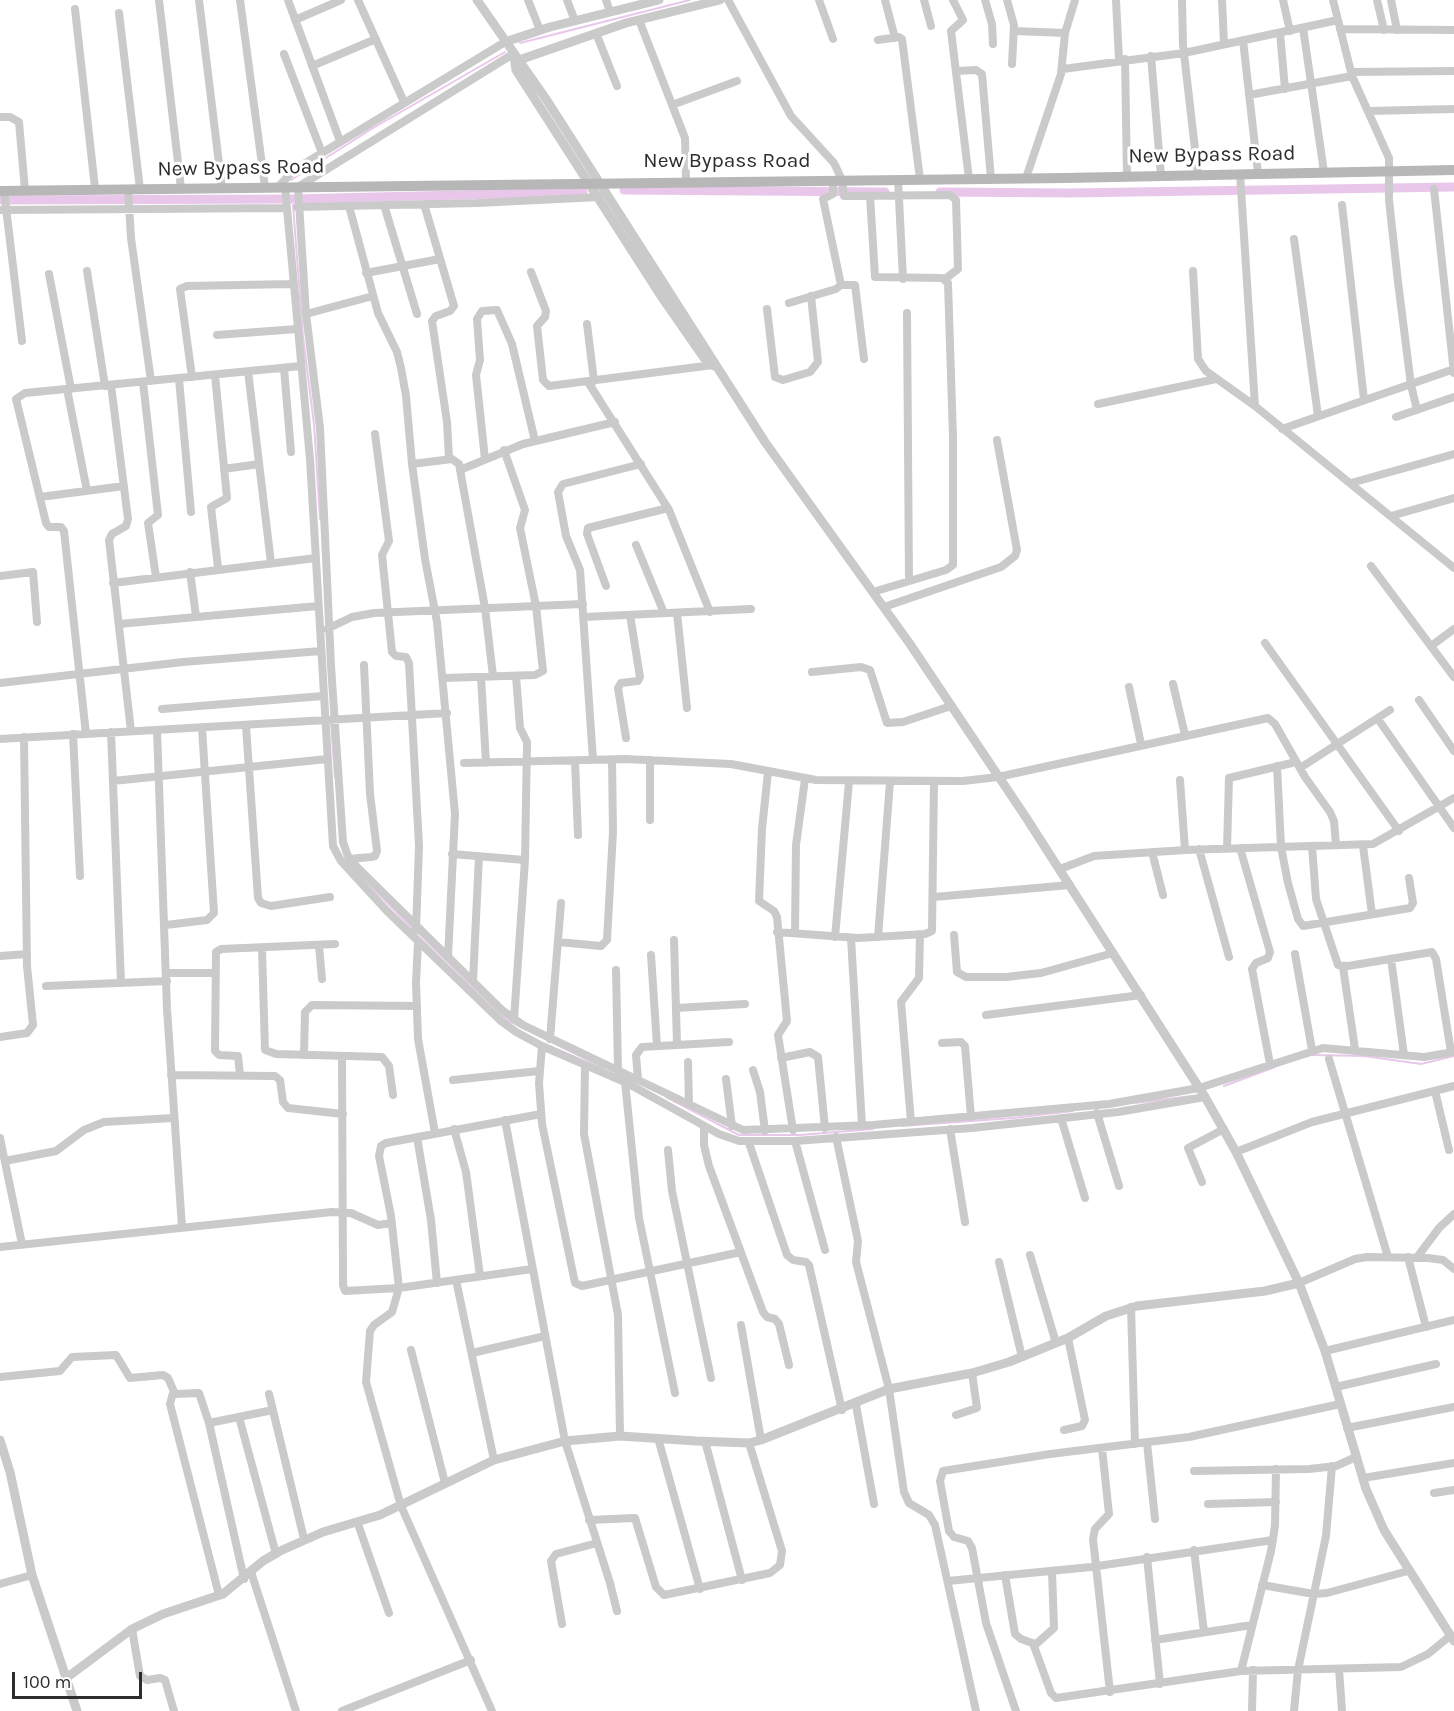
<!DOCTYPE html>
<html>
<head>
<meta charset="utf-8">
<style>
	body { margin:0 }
	#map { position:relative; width:1454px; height:1711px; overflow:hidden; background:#fff; font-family:Karla,sans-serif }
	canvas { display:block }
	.scale { position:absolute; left:12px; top:1672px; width:130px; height:27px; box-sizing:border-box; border:3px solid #2d2d2d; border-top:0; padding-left:8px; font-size:18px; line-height:21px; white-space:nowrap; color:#2d2d2d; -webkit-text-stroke:4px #fff; paint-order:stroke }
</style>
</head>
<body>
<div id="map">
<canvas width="1454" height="1711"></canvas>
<div class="scale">100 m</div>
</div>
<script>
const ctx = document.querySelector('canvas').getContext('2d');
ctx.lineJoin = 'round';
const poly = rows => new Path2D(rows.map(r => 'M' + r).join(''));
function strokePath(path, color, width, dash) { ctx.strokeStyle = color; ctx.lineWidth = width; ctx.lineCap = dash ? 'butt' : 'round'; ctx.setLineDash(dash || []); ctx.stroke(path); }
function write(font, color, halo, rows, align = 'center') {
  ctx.font = font + ' Karla,sans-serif'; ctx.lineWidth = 6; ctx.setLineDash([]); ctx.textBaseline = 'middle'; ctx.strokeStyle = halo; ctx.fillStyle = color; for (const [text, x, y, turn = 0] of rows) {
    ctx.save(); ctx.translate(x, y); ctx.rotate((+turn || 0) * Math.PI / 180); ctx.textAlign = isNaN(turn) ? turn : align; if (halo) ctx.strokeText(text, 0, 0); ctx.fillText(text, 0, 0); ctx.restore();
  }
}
const stream = poly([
	[520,43,690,0],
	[291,180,373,128,505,52],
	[293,205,303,337,314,424,320,519],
	[331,723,335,777],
	[340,842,345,856],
	[355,870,412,928],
	[417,932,507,1020,604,1068],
	[1312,1055,1364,1056,1421,1064,1454,1056],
	[1224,1086,1275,1067],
	[666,1097,739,1135,800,1135,873,1129],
	[1135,1103,1192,1096],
	[902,1126,1013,1118,1073,1111]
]);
const canal = poly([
	[624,190,885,192],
	[940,192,1069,193,1454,187],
	[0,200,292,199,583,192]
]);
const minor = poly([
	[159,0,181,188],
	[199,0,222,188],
	[240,0,265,187],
	[288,0,340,141],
	[358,0,404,102],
	[528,0,540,30],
	[567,0,575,21],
	[606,0,610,12],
	[728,0,791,116,834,163,842,180,844,196,950,195,956,200,958,269,945,279],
	[819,0,833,39],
	[885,0,895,38],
	[924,0,931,26],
	[953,0,963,20,951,31,969,179],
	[985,0,992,24,993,44],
	[1007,0,1014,25,1012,64],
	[1116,0,1119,60],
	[1182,0,1183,45,1198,175],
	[1222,0,1224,44],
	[1283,0,1290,31],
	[1333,0,1352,76,1389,158,1389,200,1398,282,1411,385,1417,410],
	[1377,0,1384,30],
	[1391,0,1397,30],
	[75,9,95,188],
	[119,13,140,189],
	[295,20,341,0],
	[639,20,685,138,686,181],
	[1303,28,1324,172],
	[1340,29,1454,30],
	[1014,31,1065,33],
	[596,33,617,86],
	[1280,33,1285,89],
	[878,40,899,37,902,39,920,179],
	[1243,40,1258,173],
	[284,54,322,153],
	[513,54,298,187,306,314,320,428,331,666,343,842,349,859,502,1010,523,1025,743,1130,873,1125,1109,1104,1199,1088,1323,1048,1424,1057,1454,1052],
	[1151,56,1161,176],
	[1125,59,1127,177],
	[312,66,376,39],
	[1063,69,1184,53,1338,20],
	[956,71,976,70,982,74,991,179],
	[1351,72,1454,71],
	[1249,95,1352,76],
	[672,105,737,81],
	[1368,111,1454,109],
	[0,117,10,117,19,122,25,190],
	[1240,174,1255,406,1454,568],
	[1026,178,1061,74,1065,33,1075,0],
	[898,179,903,279],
	[278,187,294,170,505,42],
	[285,187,310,459,333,846,341,861,387,911,501,1021,516,1032,542,1046,627,1083,719,1134,739,1141,795,1141,972,1128,1118,1112,1205,1097],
	[128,189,131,238,151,381],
	[1434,189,1454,373],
	[4,191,22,341],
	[870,196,875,277,942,278,948,283,953,437,953,565,946,570,873,592],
	[424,204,454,306,450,311,436,316,432,321,447,422,449,459],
	[384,205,417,314],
	[1342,205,1364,400],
	[349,206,378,313,397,352,401,368,406,396,412,464,425,559,437,622,455,814,448,957],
	[297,207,478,203,599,197],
	[0,210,286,208],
	[1294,239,1318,416],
	[87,271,105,386],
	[1193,271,1198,359,1206,371,1255,406],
	[531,272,546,311,545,317,537,326,543,380,549,386,713,365],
	[366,273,440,259],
	[49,274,71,389],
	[841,285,855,285,864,359],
	[789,303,836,289,841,285,823,199,833,194,833,180],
	[767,309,775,377,783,380,810,372,818,362,811,296],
	[907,313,909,581],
	[306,314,373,296],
	[587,324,594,381],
	[217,335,297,329],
	[284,368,291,452],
	[248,371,271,563],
	[215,375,227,498,211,507,218,568],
	[192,377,180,289,187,286,292,284],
	[179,379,191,512],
	[143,382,158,515,148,523,156,577],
	[588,382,669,510,710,612],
	[111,385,128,519,126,526,112,534,109,540,131,731],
	[67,389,87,491],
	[1098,404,1216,379],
	[1396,417,1454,397],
	[1282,429,1454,369],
	[375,434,389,541,382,555,392,652,396,656,406,657,409,663,419,846,416,930],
	[485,459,476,375,480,360,477,319,482,311,497,310,512,344,535,441],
	[412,464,452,459,459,464,485,608,493,676],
	[224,469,259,464],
	[460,470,523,444,615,422],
	[1351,483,1454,454],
	[40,497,124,486],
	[1391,516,1454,498],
	[636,545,664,613],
	[1371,566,1454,677],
	[190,572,196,616],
	[0,576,33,572,37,622],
	[113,583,316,558],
	[606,586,587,534,588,528,668,508],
	[884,607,1001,567,1015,556,1017,550,997,440],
	[677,613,687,708],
	[584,617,751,609],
	[119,624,318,606],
	[327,629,352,617,374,613,583,604],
	[1265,643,1399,831],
	[1431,646,1454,629],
	[812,672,861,667,870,670,887,723,903,722,951,706],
	[481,677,486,763],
	[444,678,535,675,543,671,536,606,520,528,525,510,504,450],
	[0,683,183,662,321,651],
	[1173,684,1185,735],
	[1129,687,1141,744],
	[1419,700,1454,751],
	[162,709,323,696],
	[1378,719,1454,828],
	[246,726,258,898,261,903,271,906,330,897],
	[157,730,167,1009,182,1227],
	[111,732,121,983],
	[73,734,80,876],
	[86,734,64,531,61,527,49,527,46,523,16,399,25,393,301,366],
	[626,738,618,688,621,683,638,681,640,677,630,615],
	[0,739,447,713],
	[593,760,580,570,566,536,558,492,563,484,641,464],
	[575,761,578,835],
	[464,763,625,759,731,764,816,780,963,781,998,777,1268,718,1275,724,1305,777,1330,812,1334,821,1336,845],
	[1277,766,1281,847,1288,883,1298,919,1303,926,1410,908,1413,903,1409,878],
	[1300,768,1390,710],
	[768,772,762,829,759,901,774,911,777,917,787,1021,778,1035,793,1130],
	[1180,780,1185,850],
	[113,781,327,759],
	[650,820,650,760],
	[1312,846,1316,899,1338,965,1348,966,1432,952,1436,959,1451,1052],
	[1363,846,1372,914],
	[1240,848,1270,952,1268,958,1256,963,1252,969,1270,1064],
	[1199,849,1229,957],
	[1227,849,1229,778,1296,762],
	[1152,852,1163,895],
	[452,854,525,860],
	[349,859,371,857,375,856,377,851,370,794,364,665],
	[1060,869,1094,856,1185,850,1373,844,1454,798],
	[934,897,1070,885],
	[166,925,207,920,214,913,202,728],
	[777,932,858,938,925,934,932,931,934,781],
	[795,933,796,845,805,779],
	[954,935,957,972,966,977,1006,977,1041,973,1113,953],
	[835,937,849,782],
	[878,937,890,782],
	[851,938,862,1126],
	[674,940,677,1044],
	[418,942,416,983,418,1039,435,1133],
	[558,942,601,946,607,940,613,832,612,760],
	[319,946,322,979],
	[262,949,265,1050,276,1054,382,1057,389,1066,393,1095],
	[1295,954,1312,1050],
	[651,955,657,1046],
	[0,956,27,954],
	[1391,959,1404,1055],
	[1343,967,1355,1049],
	[616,970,618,1070],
	[167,973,215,973],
	[473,981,479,856],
	[46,986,167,981],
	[676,1008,745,1004],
	[986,1015,1141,995],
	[514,1019,525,860,527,742,520,728,516,676],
	[0,1037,27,1033,33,1025,27,966,24,737],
	[550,1039,561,903],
	[942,1043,961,1042,965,1046,971,1117],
	[542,1046,539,1083,542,1124,575,1283,582,1286,741,1252],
	[304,1055,305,1012,312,1005,417,1006],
	[342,1056,343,1285,345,1291,399,1288,532,1269],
	[781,1058,810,1052,818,1057,825,1128],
	[1329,1059,1388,1257],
	[688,1062,689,1105],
	[585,1065,584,1134,618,1315,620,1436],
	[753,1070,760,1092,765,1131],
	[171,1075,275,1076,280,1080,283,1102,288,1108,343,1114],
	[240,1075,238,1056,219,1055,215,1051,216,952,221,949,335,944],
	[638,1079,636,1055,642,1047,729,1042],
	[726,1079,732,1126],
	[453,1080,539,1071],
	[625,1082,639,1218,675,1393],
	[1435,1091,1449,1150],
	[1097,1113,1119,1186],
	[1061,1118,1085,1198],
	[505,1120,565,1441,610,1583,617,1611],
	[911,1122,901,1002,919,978,920,934],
	[704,1126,704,1145,709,1166,763,1312,767,1317,775,1319,779,1324,789,1365],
	[454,1129,466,1172,480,1276],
	[950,1129,965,1222],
	[417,1137,431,1220,437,1283],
	[836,1137,858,1241,856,1262,889,1389,904,1492,909,1503,929,1515,935,1525,976,1711],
	[0,1138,22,1244],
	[795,1141,825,1250],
	[749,1143,787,1255,793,1260,806,1262,809,1265,842,1410],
	[668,1150,672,1191,711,1378],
	[1236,1152,1312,1122,1454,1086],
	[5,1161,56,1151,84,1130,104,1122,173,1118],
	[1202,1182,1188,1148,1224,1129],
	[0,1247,332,1212,351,1213,378,1225,392,1223],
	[1030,1255,1056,1343],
	[1418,1256,1439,1228,1454,1214],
	[1408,1257,1426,1327],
	[999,1262,1022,1357],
	[456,1280,494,1460],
	[1299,1283,1355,1259,1367,1257,1428,1258,1443,1260,1454,1269],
	[1131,1307,1135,1444],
	[741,1325,761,1440],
	[411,1350,445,1483],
	[1325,1351,1454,1320],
	[472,1353,545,1336],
	[0,1377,60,1371,72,1357,116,1355,130,1378,163,1375,168,1378,175,1394,199,1393,209,1423,244,1579],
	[1336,1387,1436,1364],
	[173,1393,170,1404,219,1595],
	[269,1394,304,1539],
	[856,1405,874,1504],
	[956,1415,977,1408,972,1373],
	[239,1417,276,1554],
	[209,1423,273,1410],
	[1347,1428,1454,1407],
	[1064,1430,1082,1426,1085,1420,1068,1338],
	[658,1438,700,1589],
	[705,1441,742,1580],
	[1147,1443,1155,1519],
	[1102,1448,1109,1514,1095,1529,1093,1539,1110,1692],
	[1194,1471,1309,1469,1336,1466,1356,1457],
	[1363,1478,1454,1463],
	[1434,1493,1454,1490],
	[1208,1504,1276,1502],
	[589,1520,635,1518,656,1587,664,1595,770,1573,780,1565,782,1551,749,1443],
	[358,1524,389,1613],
	[1194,1550,1204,1632],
	[1147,1557,1160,1684],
	[1052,1571,1054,1628,1034,1646,1051,1693,1056,1698,1241,1671,1401,1667,1428,1654,1450,1636],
	[251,1572,296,1711],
	[1005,1575,1015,1634,1021,1639,1035,1644],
	[948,1581,1091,1567,1273,1540],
	[0,1584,32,1575],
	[1262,1585,1314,1594,1327,1593,1408,1571],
	[562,1624,551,1561,556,1554,597,1543],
	[132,1629,140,1676,147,1680,160,1678,165,1680,174,1711],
	[1155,1640,1252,1625],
	[1339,1669,1342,1711],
	[1241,1671,1271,1551,1275,1526,1276,1469],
	[342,1711,471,1660],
	[492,1711,401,1506,366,1382,370,1331,374,1325,392,1312,399,1288,391,1216,379,1156,381,1146,386,1143,541,1114],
	[1016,1711,986,1623,972,1548,968,1541,954,1537,949,1531,940,1481,943,1471,1050,1454,1189,1437,1340,1404],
	[1252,1711,1253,1670],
	[1294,1711,1298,1670,1326,1536,1332,1466]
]);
const tertiary = poly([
	[477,0,546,99,765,442,910,644,1027,819,1205,1097,1236,1152,1299,1283,1325,1351,1366,1489,1384,1530,1454,1641],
	[505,42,550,27,659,0],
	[514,56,516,70,663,299,704,358,714,366],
	[519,60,626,23,720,0],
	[0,1440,10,1472,32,1575,77,1711],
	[65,1679,132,1629,163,1614,223,1594,263,1561,280,1551,323,1532,380,1515,494,1460,565,1441,620,1436,696,1441,749,1443,761,1440,889,1389,972,1373,1009,1362,1068,1338,1106,1316,1137,1306,1265,1291,1299,1283]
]);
const secondary = poly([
	[0,191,1066,178,1454,170]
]);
const streetNames = [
	["New Bypass Road",1212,155,-1],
	["New Bypass Road",727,161],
	["New Bypass Road",241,168,-1]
];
strokePath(stream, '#e9c7ea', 2);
strokePath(canal, '#e9c7ea', 9);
strokePath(minor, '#cacaca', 8);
strokePath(tertiary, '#cacaca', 9);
strokePath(secondary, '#b7b7b7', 10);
write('21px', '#2d2d2d', '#fff', streetNames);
</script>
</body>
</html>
